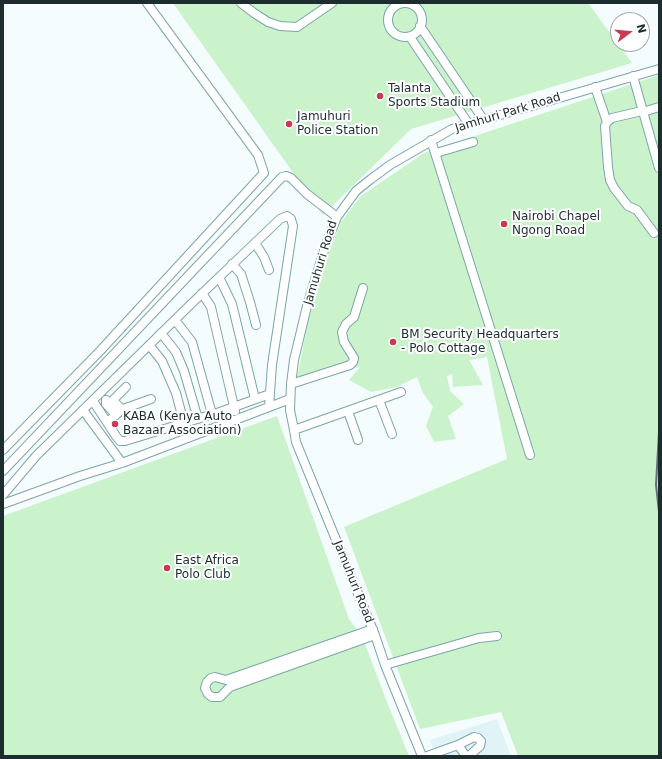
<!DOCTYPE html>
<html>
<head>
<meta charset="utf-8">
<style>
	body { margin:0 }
	#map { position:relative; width:662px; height:759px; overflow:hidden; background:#f4fcfe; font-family:"DejaVu Sans",sans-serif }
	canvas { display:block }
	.frame { position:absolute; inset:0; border:4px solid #1c2c2f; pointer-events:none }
	.north { position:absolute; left:610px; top:12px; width:40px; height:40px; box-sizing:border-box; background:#fff; border:1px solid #a4abac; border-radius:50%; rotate:74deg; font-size:11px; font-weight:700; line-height:16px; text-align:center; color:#1c2c2f }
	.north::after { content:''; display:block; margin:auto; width:14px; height:18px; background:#ca3a54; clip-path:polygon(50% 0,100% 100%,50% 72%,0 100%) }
</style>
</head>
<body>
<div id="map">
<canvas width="662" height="759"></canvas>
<div class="frame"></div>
<div class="north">N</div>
</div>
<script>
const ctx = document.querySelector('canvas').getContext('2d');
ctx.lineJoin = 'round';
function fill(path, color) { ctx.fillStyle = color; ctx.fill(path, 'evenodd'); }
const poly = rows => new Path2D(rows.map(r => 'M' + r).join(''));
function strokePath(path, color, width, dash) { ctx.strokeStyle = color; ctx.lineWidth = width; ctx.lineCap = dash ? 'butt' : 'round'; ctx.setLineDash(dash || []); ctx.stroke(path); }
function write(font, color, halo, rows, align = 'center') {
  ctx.font = font + ' "DejaVu Sans",sans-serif'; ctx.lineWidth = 4; ctx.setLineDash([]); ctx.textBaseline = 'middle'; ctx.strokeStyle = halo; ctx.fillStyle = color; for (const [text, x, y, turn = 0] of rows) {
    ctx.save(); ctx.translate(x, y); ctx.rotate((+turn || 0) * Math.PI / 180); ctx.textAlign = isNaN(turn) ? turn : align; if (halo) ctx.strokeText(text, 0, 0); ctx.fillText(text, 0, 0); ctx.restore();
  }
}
const built = poly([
	[497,719,511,756,436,756,430,740]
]);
const green = poly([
	[173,3,588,3,632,63,411,129,323,215],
	[659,75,659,756,518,756,501,712,420,729,344,527,507,459,487,357,469,360,483,385,453,387,452,374,447,376,450,391,464,404,448,416,456,439,434,442,426,426,433,407,423,393,417,377,397,387,371,392,349,380,360,367,297,377,308,322,326,260,341,222,361,196,424,153],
	[277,416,349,619,362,636,385,697,409,756,3,756,3,516]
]);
const minor = poly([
	[241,3,254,13,268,22,280,26,297,27,332,3],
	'388 20a17 17 0 1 1 34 0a17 17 0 1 1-34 0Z',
	[420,26,483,119],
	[410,37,468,123],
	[633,76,659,168],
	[595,87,607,122],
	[642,111,612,118,607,122,605,126,608,167,610,180,614,188,628,206,637,210,654,233],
	[643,112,659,107],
	[431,140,530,455],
	[436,153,473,142],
	[337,217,356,191,371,179,390,165,452,129,659,69],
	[255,243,264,257,269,270],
	[232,264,241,274,250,302,256,325],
	[219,277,232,304,255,399],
	[202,293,211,307,235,411],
	[175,320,192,342,212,414],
	[161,333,176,352,184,371,198,419],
	[149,345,162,361,176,393,184,423],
	[291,384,350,365,353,362,354,358,344,342,342,332,346,324,354,317,363,288],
	[106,400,106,404,116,415],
	[379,400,392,434],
	[93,401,116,436,120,441,125,441,217,413,270,394],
	[83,410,122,463],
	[122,410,113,400,126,387],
	[348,411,358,440],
	[107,422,123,409,151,399],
	[294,430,401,392],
	[3,450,100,351,264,173,258,155,147,3],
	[3,471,282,177,286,176,291,178,307,194,337,217,326,244,307,306,294,360,291,384,290,410,294,430,296,442,375,635,385,665,422,756],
	[3,495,36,456,189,306,280,219,287,216,291,219,293,226,272,365,269,407],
	[3,504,80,476,122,463,290,399],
	[373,629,226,680,215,677,211,678,207,682,205,688,208,694,212,697,220,697,230,687,375,635],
	[385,665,479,638,497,636],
	[458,745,474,737,478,738,481,741,480,746,469,756],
	[427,756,458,745,466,756]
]);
const rail = poly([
	[659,432,656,485,659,512]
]);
const markers = [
	[380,96,4,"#ca3a54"],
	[289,124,4,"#ca3a54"],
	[504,224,4,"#ca3a54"],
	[393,342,4,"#ca3a54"],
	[115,424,4,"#ca3a54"],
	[167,568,4,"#ca3a54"]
];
const poiNames = [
	["Talanta",388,89],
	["Sports Stadium",388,103],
	["Jamuhuri",297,117],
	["Police Station",297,131],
	["Nairobi Chapel",512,217],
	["Ngong Road",512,231],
	["BM Security Headquarters",401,335],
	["- Polo Cottage",401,349],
	["KABA (Kenya Auto",123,417],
	["Bazaar Association)",123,431],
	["East Africa",175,561],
	["Polo Club",175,575]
];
const streetNames = [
	["Jamhuri Park Road",508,113,-17],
	["Jamuhuri Road",321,263,-73],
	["Jamuhuri Road",353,582,68]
];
fill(built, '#e0f4f8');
fill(green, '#caf2cb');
strokePath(minor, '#7da4ac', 10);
strokePath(minor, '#fff', 8);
strokePath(rail, '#637073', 2);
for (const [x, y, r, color] of markers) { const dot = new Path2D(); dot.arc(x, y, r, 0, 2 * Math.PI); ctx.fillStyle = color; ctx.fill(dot); strokePath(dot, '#fff', 1.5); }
write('12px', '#1c2c2f', '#fff', poiNames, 'left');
write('12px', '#1c2c2f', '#fff', streetNames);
</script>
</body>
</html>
